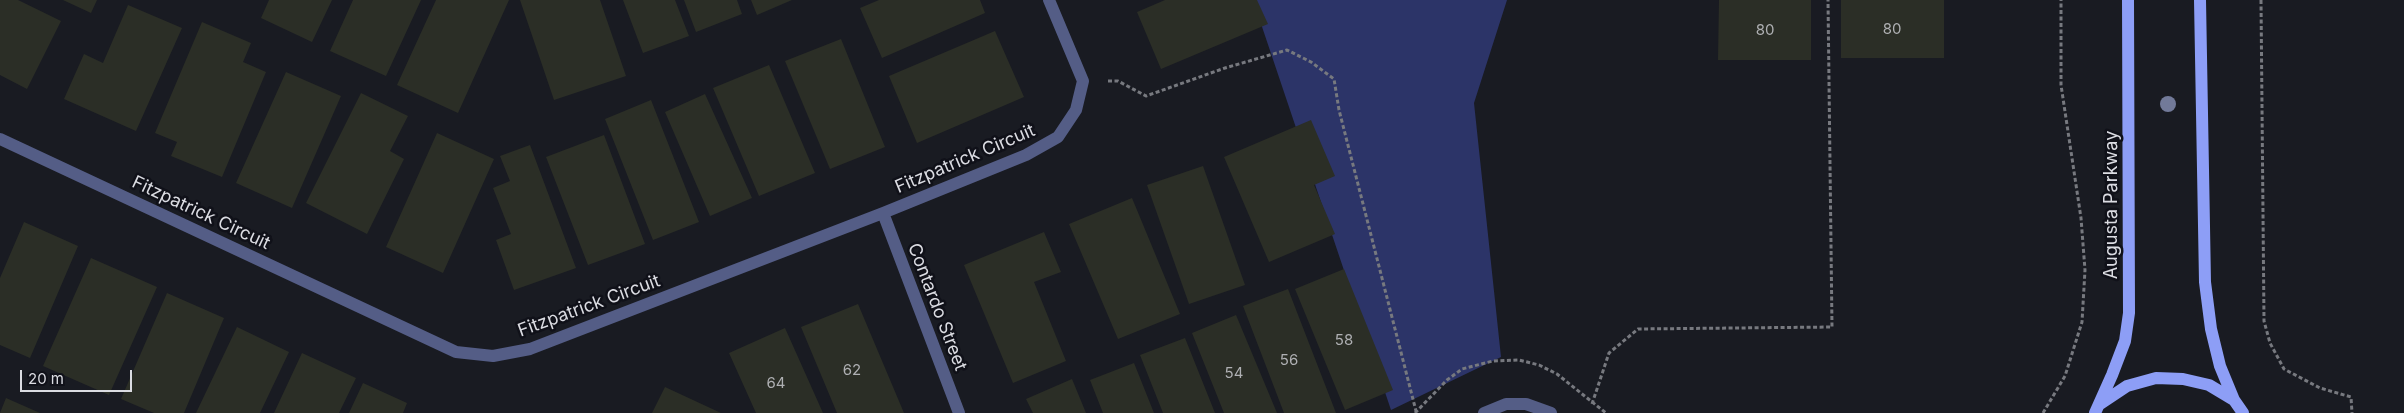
<!DOCTYPE html>
<html>
<head>
<meta charset="utf-8">
<style>
	body { margin:0 }
	#map { position:relative; width:2404px; height:413px; overflow:hidden; background:#191b22; font-family:Inter,sans-serif }
	canvas { display:block }
	.scale { position:absolute; left:20px; top:370px; width:112px; height:22px; box-sizing:border-box; border:2px solid #dbdce2; border-top:0; padding-left:6px; font-size:15px; line-height:18px; white-space:nowrap; color:#dbdce2; -webkit-text-stroke:4px #101119; paint-order:stroke }
</style>
</head>
<body>
<div id="map">
<canvas width="2404" height="413"></canvas>
<div class="scale">20 m</div>
</div>
<script>
const ctx = document.querySelector('canvas').getContext('2d');
ctx.lineJoin = 'round';
function fill(path, color) { ctx.fillStyle = color; ctx.fill(path, 'evenodd'); }
const poly = rows => new Path2D(rows.map(r => 'M' + r).join(''));
function strokePath(path, color, width, dash) { ctx.strokeStyle = color; ctx.lineWidth = width; ctx.lineCap = dash ? 'butt' : 'round'; ctx.setLineDash(dash || []); ctx.stroke(path); }
function write(font, color, halo, rows, align = 'center') {
  ctx.font = font + ' Inter,sans-serif'; ctx.lineWidth = 5; ctx.setLineDash([]); ctx.textBaseline = 'middle'; ctx.strokeStyle = halo; ctx.fillStyle = color; for (const [text, x, y, turn = 0] of rows) {
    ctx.save(); ctx.translate(x, y); ctx.rotate((+turn || 0) * Math.PI / 180); ctx.textAlign = isNaN(turn) ? turn : align; if (halo) ctx.strokeText(text, 0, 0); ctx.fillText(text, 0, 0); ctx.restore();
  }
}
const green = poly([
	[1253,0,1507,0,1474,103,1501,357,1391,410]
]);
const building = poly([
	[0,0,18,0,61,21,27,89,0,75],
	[63,0,97,0,91,13],
	[269,0,332,0,312,42,261,18],
	[353,0,421,0,386,76,330,51],
	[436,0,509,0,458,113,397,85],
	[520,0,600,0,626,76,554,100],
	[623,0,675,0,689,36,643,53],
	[684,0,737,0,742,14,696,32],
	[751,0,792,0,757,15],
	[879,0,980,0,985,13,882,58,860,8],
	[1165,0,1257,0,1268,24,1161,69,1137,12],
	[1719,0,1811,0,1811,60,1718,60],
	[1841,0,1944,0,1944,58,1841,58],
	[128,5,182,28,136,131,64,99,84,54,103,63],
	[202,22,251,43,243,62,266,72,222,177,171,156,177,142,155,133],
	[995,31,1024,97,917,143,889,76],
	[841,39,885,147,830,169,785,61],
	[769,65,815,173,759,196,713,88],
	[286,72,341,96,292,208,236,183],
	[361,93,408,116,390,151,404,159,367,234,306,203],
	[705,94,752,198,710,216,665,112],
	[651,100,699,222,653,240,605,119],
	[1311,120,1335,176,1314,185,1335,234,1269,262,1224,157],
	[437,133,494,159,443,273,386,247],
	[604,135,645,244,588,265,546,157],
	[530,145,576,268,514,290,496,240,511,234,493,188,510,181,500,156],
	[1203,166,1245,285,1189,304,1147,185],
	[1132,198,1180,314,1118,339,1069,224],
	[24,222,78,246,30,358,0,345,0,278],
	[1044,232,1061,272,1034,282,1066,361,1013,383,964,265],
	[91,258,157,287,109,395,43,366],
	[1344,269,1393,390,1345,410,1295,289],
	[1288,289,1336,413,1284,413,1243,306],
	[167,293,224,318,184,413,154,413,121,399],
	[858,304,904,413,837,413,801,327],
	[1236,315,1277,413,1224,413,1192,333],
	[237,327,289,352,260,413,196,413],
	[785,328,823,413,756,413,729,353],
	[1185,338,1215,413,1163,413,1140,355],
	[302,353,356,378,339,413,274,413],
	[1134,363,1154,413,1103,413,1090,380],
	[1072,379,1086,413,1033,413,1026,399],
	[363,383,407,403,403,413,349,413],
	[665,387,721,413,652,413],
	[6,398,40,413,0,413]
]);
const path = poly([
	[2261,0,2264,321,2270,343,2284,369,2320,388,2351,397,2352,413],
	[1108,81,1118,81,1146,96,1225,68,1287,50,1311,62,1334,79,1339,110,1416,411],
	[1592,404,1609,353,1638,329,1832,327,1828,0],
	[1415,413,1447,380,1462,369,1493,361,1519,360,1539,365,1557,374,1606,413],
	[2043,413,2065,376,2082,322,2085,270,2081,218,2061,85,2061,0]
]);
const minor = poly([
	[0,139,456,352,493,356,530,349,883,213,1026,155,1058,137,1076,110,1083,81,1049,0],
	[883,213,959,413],
	[1484,413,1506,404,1526,404,1551,413]
]);
const major = poly([
	[2200,0,2205,282,2211,329,2220,366,2234,400],
	[2100,404,2127,386,2156,378,2183,379,2209,385,2234,400,2243,413],
	[2095,413,2112,375,2125,341,2129,313,2128,0]
]);
const trees = [
	[2168,104]
];
const numberNames = [
	["80",1892,29],
	["80",1765,30],
	["58",1344,340],
	["56",1289,360],
	["62",852,370],
	["54",1234,373],
	["64",776,383]
];
const streetNames = [
	["Fitzpatrick Circuit",965,159,-23],
	["Augusta Parkway",2112,205,-90],
	["Fitzpatrick Circuit",201,213,25],
	["Fitzpatrick Circuit",589,306,-20],
	["Contardo Street",937,307,69]
];
fill(green, '#2c3468');
fill(building, '#2b2e26');
strokePath(path, '#77797f', 3, [4, 2.5]);
strokePath(minor, '#545d86', 12);
strokePath(major, '#8d9ef6', 12);
ctx.fillStyle = '#727a99';
for (const [x, y] of trees) { ctx.beginPath(); ctx.arc(x, y, 8, 0, 2 * Math.PI); ctx.fill(); }
write('15px', '#afb0b3', null, numberNames);
write('18px', '#dbdce2', '#101119', streetNames);
</script>
</body>
</html>
